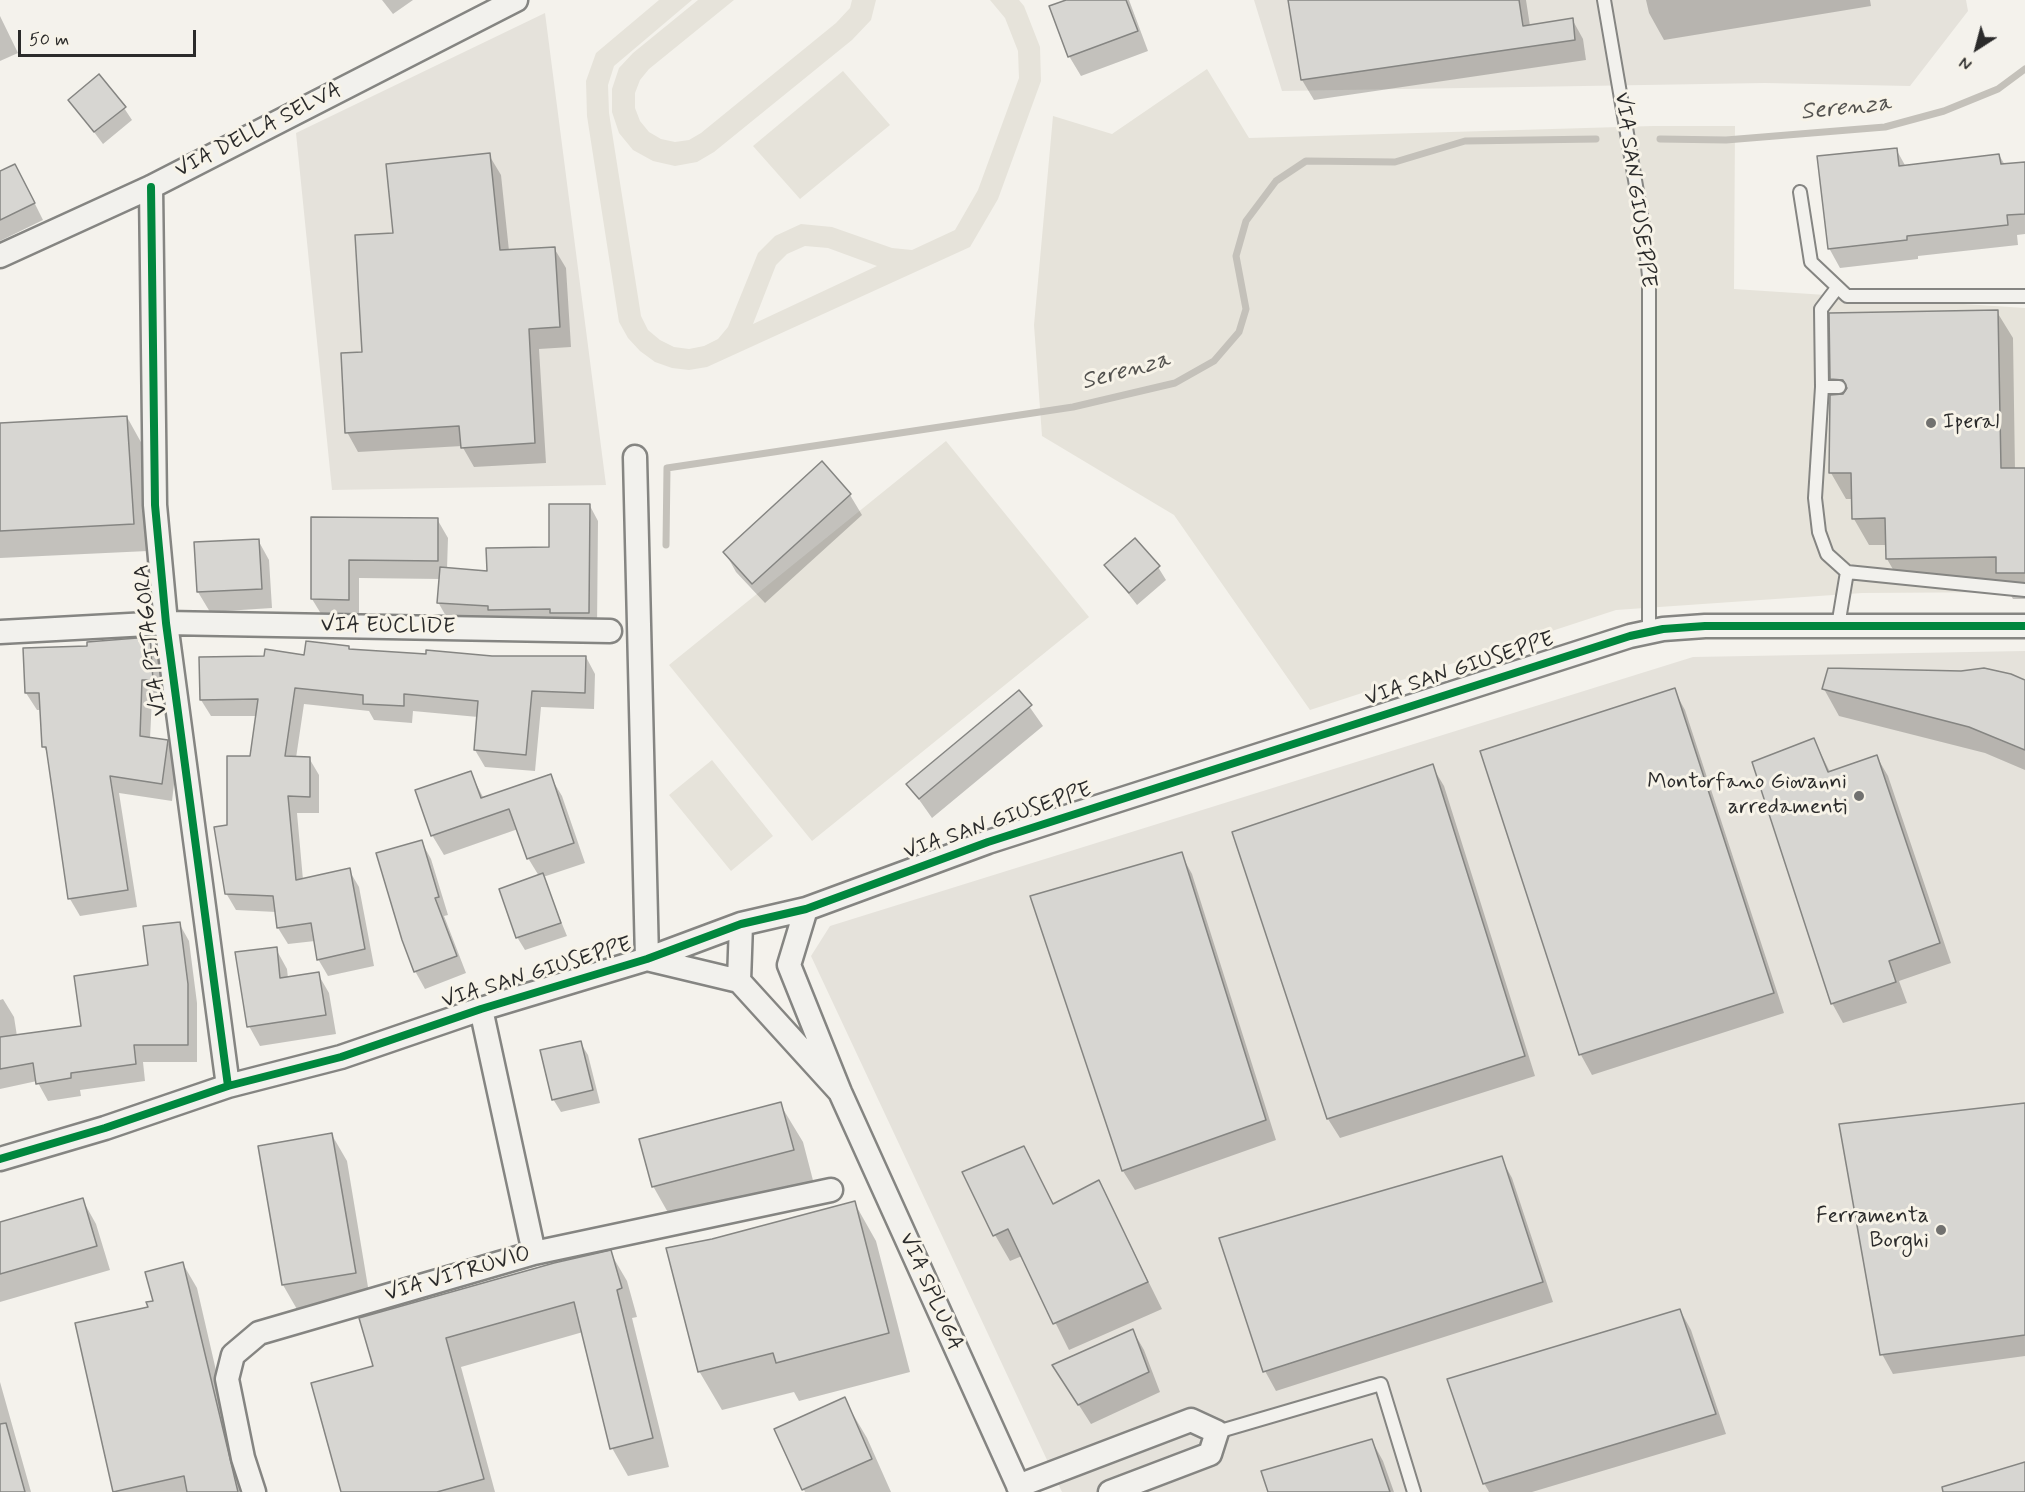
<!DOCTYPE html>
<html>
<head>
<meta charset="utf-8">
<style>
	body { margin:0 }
	#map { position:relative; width:2025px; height:1492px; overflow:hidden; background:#f4f2ec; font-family:Mynerve,sans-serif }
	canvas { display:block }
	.north { position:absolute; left:1947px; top:18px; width:60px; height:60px; -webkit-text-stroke:4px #f7f3e8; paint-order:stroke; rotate:216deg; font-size:16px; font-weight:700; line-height:24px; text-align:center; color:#2b2b2b }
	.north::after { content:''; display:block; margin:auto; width:21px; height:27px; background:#2b2b2b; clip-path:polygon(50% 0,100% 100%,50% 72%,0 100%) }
	.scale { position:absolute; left:18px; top:30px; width:178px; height:27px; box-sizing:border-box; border:3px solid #2b2b2b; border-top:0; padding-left:8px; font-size:18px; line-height:21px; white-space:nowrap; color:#2b2b2b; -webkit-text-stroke:4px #f7f3e8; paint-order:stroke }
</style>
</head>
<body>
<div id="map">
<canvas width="2025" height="1492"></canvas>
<div class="north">N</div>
<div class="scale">50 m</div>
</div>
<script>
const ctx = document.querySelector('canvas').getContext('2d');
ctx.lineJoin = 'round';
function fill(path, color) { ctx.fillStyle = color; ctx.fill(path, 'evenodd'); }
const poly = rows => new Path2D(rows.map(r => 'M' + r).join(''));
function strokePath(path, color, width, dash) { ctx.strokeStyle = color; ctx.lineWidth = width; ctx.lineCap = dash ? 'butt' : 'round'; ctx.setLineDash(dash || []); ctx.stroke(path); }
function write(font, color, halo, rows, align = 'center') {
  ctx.font = font + ' Mynerve,sans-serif'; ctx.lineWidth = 6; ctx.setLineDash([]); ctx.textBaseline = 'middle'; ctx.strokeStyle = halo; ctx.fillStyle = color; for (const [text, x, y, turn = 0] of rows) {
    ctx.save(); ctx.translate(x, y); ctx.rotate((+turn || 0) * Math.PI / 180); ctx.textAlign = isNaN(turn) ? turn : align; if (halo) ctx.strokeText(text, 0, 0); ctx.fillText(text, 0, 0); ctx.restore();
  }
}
const built = poly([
	[1254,0,1966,0,1968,11,1910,86,1765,83,1282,91],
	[545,13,606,485,332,490,296,133],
	[2025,651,2025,1492,1062,1492,811,956,830,926,1693,657]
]);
const green = poly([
	[659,0,692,0,614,66,608,85,609,113,641,316,648,330,660,340,674,347,689,349,704,346,718,339,728,327,758,253,775,236,801,224,832,227,892,248,912,250,955,230,978,190,1019,78,1018,51,1005,18,990,0,1019,0,1024,6,1040,47,1041,81,998,199,970,247,707,367,689,370,672,368,655,362,640,351,628,338,619,322,587,116,586,81,596,53],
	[805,246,828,248,877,266,753,324,776,265,787,254],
	[698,0,734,0,649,69,640,80,635,93,635,108,640,121,649,132,661,139,675,142,689,140,701,133,836,23,850,8,852,0,876,0,871,20,852,40,714,152,697,162,675,166,653,161,633,150,619,133,612,112,612,89,619,68,633,53],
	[1207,69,1249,138,1653,126,1735,126,1734,289,2025,308,2025,592,1862,593,1616,610,1310,710,1174,515,1042,436,1034,325,1053,116,1112,134],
	[843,71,890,125,800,199,753,146],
	[946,441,1089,617,812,841,669,665],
	[712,760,773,836,731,871,669,795]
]);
const shadow = poly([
	[382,0,413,0,393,14],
	[1070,0,1129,0,1148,51,1081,76,1069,56],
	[1290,0,1526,0,1530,26,1572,19,1583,39,1586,60,1314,100,1302,80],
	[1646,0,1870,0,1871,6,1664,40,1649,13],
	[0,16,18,53,0,61],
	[70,100,124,108,132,120,103,144],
	[1896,149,1906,167,1999,155,2005,165,2025,163,2025,234,2017,235,2018,245,1918,256,1918,259,1840,268,1829,248],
	[489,155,501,175,509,251,554,248,566,268,571,347,539,349,546,463,474,467,462,446,358,452,347,432,364,353,395,234],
	[0,173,24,182,43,220,0,241],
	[1997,312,2013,338,2015,470,2025,469,2025,599,2013,599,2004,584,1902,585,1887,559,1887,545,1869,545,1854,519,1853,499,1846,499,1831,473,1842,396,1832,378],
	[127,417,142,444,148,551,0,558,0,424],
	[822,463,850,495,862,515,765,603,736,572,725,552],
	[590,506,598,521,597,628,447,618,438,602,440,579,359,578,359,618,323,617,312,599,312,518,437,519,448,538,447,569,488,572,550,548],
	[258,540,269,560,272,608,210,612,198,592],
	[1106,565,1158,567,1166,580,1137,605],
	[149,639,159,657,162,697,152,698,150,739,167,741,177,759,172,801,119,793,137,907,80,916,70,899,49,756,44,747,42,710,37,710,26,693,88,647],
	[349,647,350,650,492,658,586,657,595,674,594,709,541,707,535,771,485,767,475,750,478,717,413,711,412,723,374,720,369,711,304,704,296,758,309,758,319,775,319,813,297,813,303,880,349,870,359,887,374,966,328,976,318,959,315,941,288,944,278,928,276,912,236,910,226,893,228,827,251,758,257,716,211,716,201,700,305,657],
	[2025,682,2025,770,1985,753,1839,716,1824,689],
	[1674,690,1685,710,1784,1013,1592,1075,1581,1055,1482,752],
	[1019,692,1043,726,932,818,908,784],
	[1814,740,1830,772,1877,757,1888,776,1951,963,1899,981,1907,1003,1843,1023,1832,1003],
	[1432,766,1444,786,1535,1076,1340,1138,1328,1119,1234,833],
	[470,772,484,799,550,776,562,796,585,863,543,877,567,936,525,950,517,937,539,876,528,858,518,829,444,855,432,835],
	[421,841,431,859,448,915,444,916,466,973,425,989,415,971],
	[1181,854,1192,874,1276,1140,1135,1190,1123,1171,1032,897],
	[179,923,189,941,197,1003,197,1062,143,1062,145,1081,80,1090,81,1096,48,1101,37,1081,0,1089,0,1000,3,999,14,1017,17,1036,83,1027,150,967],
	[276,949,287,969,288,978,318,974,329,993,336,1034,260,1046,249,1026],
	[580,1042,588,1055,600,1103,561,1112,553,1099],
	[780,1104,803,1142,815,1188,675,1225,653,1186],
	[2025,1105,2025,1356,1893,1374,1882,1354],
	[332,1135,347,1161,370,1299,298,1311,283,1285],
	[1024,1147,1054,1205,1099,1182,1162,1309,1069,1350,1022,1256,1010,1261,995,1235],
	[1501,1158,1512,1178,1553,1302,1276,1391,1265,1371],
	[82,1199,96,1224,110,1270,0,1302,0,1223],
	[854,1202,876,1241,910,1372,799,1401,794,1392,722,1410,699,1371,713,1240],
	[610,1252,627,1281,637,1317,632,1318,669,1467,628,1476,612,1448,583,1332,461,1367,495,1492,342,1492,375,1368],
	[183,1264,197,1288,244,1492,115,1492,149,1308],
	[1680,1310,1691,1330,1726,1434,1532,1492,1489,1492,1484,1483],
	[1133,1331,1144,1350,1160,1392,1091,1424,1066,1385],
	[0,1382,31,1492,0,1492],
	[844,1399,867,1438,891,1492,805,1492,776,1429],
	[1372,1441,1383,1461,1394,1492,1270,1492]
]);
const stream = poly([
	[1660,139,1726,140,1885,127,1944,111,1998,89,2025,69],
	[666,545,667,468,1073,407,1175,383,1214,361,1239,332,1246,309,1236,256,1246,221,1276,181,1306,161,1395,162,1465,141,1596,139]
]);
const building = poly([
	[1066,0,1126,0,1138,31,1068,57,1049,6,1066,0],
	[1288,0,1519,0,1523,26,1573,18,1575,40,1301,80,1288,0],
	[99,74,126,107,94,132,68,100,99,74],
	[1897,148,1899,166,1999,154,2001,164,2025,162,2025,214,2007,215,2008,225,1907,236,1907,240,1828,249,1817,156,1897,148],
	[490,153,500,250,555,247,560,327,529,329,535,443,461,448,459,426,345,433,341,353,362,352,355,235,393,233,386,164,490,153],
	[15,164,35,203,0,220,0,171,15,164],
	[1998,310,2001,468,2025,468,2025,573,1996,573,1996,557,1886,559,1885,518,1852,519,1851,473,1829,473,1830,395,1843,394,1847,388,1843,380,1830,379,1829,313,1998,310],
	[127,416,134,524,0,531,0,423,127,416],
	[822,461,851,494,752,584,723,552,822,461],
	[549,504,590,504,589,613,550,613,550,609,488,610,488,606,437,603,440,567,487,571,486,548,549,547,549,504],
	[311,517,438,518,438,561,349,560,349,600,311,599,311,517],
	[1135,538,1160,566,1129,593,1104,565,1135,538],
	[259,539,262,589,197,592,194,542,259,539],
	[150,637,153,680,142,680,140,736,168,740,162,784,110,776,128,890,68,899,46,747,42,747,39,693,25,693,23,648,87,646,87,642,150,637],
	[306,641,349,646,349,649,426,654,426,650,492,656,586,656,585,693,532,691,526,755,474,750,478,701,404,694,404,706,363,704,363,695,295,688,285,756,310,757,310,797,288,796,296,880,350,868,365,949,317,960,311,923,277,928,273,896,225,894,214,827,227,825,227,756,250,756,258,699,200,700,199,657,264,656,265,649,304,655,306,641],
	[1828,668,1961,671,1984,668,2011,674,2025,680,2025,750,1969,727,1822,689,1828,668],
	[1675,688,1774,993,1579,1055,1480,751,1675,688],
	[1019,690,1032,705,919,799,906,784,1019,690],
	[1814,738,1828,772,1877,755,1940,943,1889,961,1896,982,1831,1004,1752,762,1814,738],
	[1433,764,1525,1056,1327,1119,1232,832,1433,764],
	[471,771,481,798,551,774,574,843,527,859,509,809,431,836,415,790,471,771],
	[422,840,439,897,435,898,457,956,414,972,402,940,376,853,422,840],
	[1182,852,1266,1120,1122,1171,1030,896,1182,852],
	[543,873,561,923,516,938,499,889,543,873],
	[180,922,188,984,188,1045,134,1045,136,1064,71,1073,71,1078,36,1084,33,1063,0,1069,0,1037,81,1026,74,976,148,965,143,926,180,922],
	[277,947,280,978,319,972,326,1015,247,1027,235,952,277,947],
	[581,1041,593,1090,552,1100,540,1050,581,1041],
	[781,1102,794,1150,652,1187,639,1139,781,1102],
	[2025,1103,2025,1335,1880,1355,1839,1124,2025,1103],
	[332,1133,356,1273,282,1285,258,1146,332,1133],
	[1024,1146,1053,1204,1099,1180,1148,1282,1053,1324,1008,1229,993,1236,962,1172,1024,1146],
	[1502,1156,1543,1282,1263,1372,1219,1238,1502,1156],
	[83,1198,97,1246,0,1274,0,1222,83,1198],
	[855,1201,889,1333,776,1363,773,1353,698,1372,666,1248,712,1239,855,1201],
	[611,1250,622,1288,617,1290,653,1438,610,1449,574,1302,446,1338,484,1479,437,1492,341,1492,311,1383,373,1366,359,1318,554,1263,611,1250],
	[183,1262,238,1492,187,1492,184,1476,113,1492,75,1323,148,1307,146,1302,153,1301,145,1272,183,1262],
	[1680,1309,1716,1414,1483,1484,1447,1379,1680,1309],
	[1133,1329,1149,1372,1078,1405,1052,1365,1133,1329],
	[845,1397,872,1459,802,1490,774,1429,845,1397],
	[6,1423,25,1492,0,1492,0,1424,6,1423],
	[1372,1439,1390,1492,1268,1492,1261,1471,1372,1439],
	[2025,1462,2025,1492,1943,1492,1942,1487,2025,1462]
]);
const service = poly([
	[1604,0,1645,238,1649,276,1649,632],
	[1800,192,1811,262,1847,296,2025,296],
	[1837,288,1821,309,1822,387,1815,498,1819,532,1827,554,1847,572,2025,590],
	[1822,387,1839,387],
	[1838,626,1847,572],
	[1217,1432,1381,1384,1414,1492]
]);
const minor = poly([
	[151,187,155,505,166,623,228,1086],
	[0,256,151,187,516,0],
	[635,457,647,959,739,981,840,1092],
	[0,632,166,623,610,631],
	[806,909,789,965,840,1092,1021,1492],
	[739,981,741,924],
	[481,1009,534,1253],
	[0,1159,105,1128,228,1086,341,1057,481,1009,647,959,741,924,806,909,988,842,1630,636,1663,629,1705,626,2025,626],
	[1018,1486,1191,1420,1217,1432,1210,1454,1110,1492],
	[254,1492,243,1458,227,1379,233,1355,259,1333,534,1253,831,1190]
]);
const cycleway = poly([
	[151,187,155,505,166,623,228,1086],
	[0,1159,105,1128,228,1086,341,1057,481,1009,647,959,741,924,806,909,988,842,1630,636,1663,629,1705,626,2025,626]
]);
const markers = [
	[1931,423,6,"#71716f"],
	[1859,796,6,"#71716f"],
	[1941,1230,6,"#71716f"]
];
const streetNames = [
	["VIA DELLA SELVA",259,131,-27],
	["VIA SAN GIUSEPPE",1634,190,82],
	["VIA EUCLIDE",388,627,1],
	["VIA PITAGORA",152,640,-97],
	["VIA SAN GIUSEPPE",1460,670,-18],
	["VIA SAN GIUSEPPE",998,822,-19],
	["VIA SAN GIUSEPPE",537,974,-17],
	["VIA VITRUVIO",458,1275,-16],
	["VIA SPLUGA",930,1292,66]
];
const poiNames = [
	["Iperal",1943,423,"left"],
	["Montorfano Giovanni",1847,783],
	["arredamenti",1847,808],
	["Ferramenta",1929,1217],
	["Borghi",1929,1242]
];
const waterNames = [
	["Serenza",1846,109,-6],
	["Serenza",1126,372,-15]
];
fill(built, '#e5e2db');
fill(green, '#e6e3da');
fill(shadow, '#0003');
strokePath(stream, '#c4c1ba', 7);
fill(building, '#d7d6d2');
strokePath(building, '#858582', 1.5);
strokePath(service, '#858582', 16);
strokePath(minor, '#858582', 27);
strokePath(service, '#f2f1ed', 12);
strokePath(minor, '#f2f1ed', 22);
strokePath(cycleway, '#00873e', 8);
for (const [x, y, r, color] of markers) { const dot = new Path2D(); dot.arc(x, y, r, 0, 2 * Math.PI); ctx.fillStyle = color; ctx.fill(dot); strokePath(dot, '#f7f3e8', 2); }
write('22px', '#2b2b2b', '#f7f3e8', streetNames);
write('22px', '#2b2b2b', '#f7f3e8', poiNames, 'right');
write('italic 24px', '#53524f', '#f7f3e8', waterNames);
</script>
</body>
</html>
